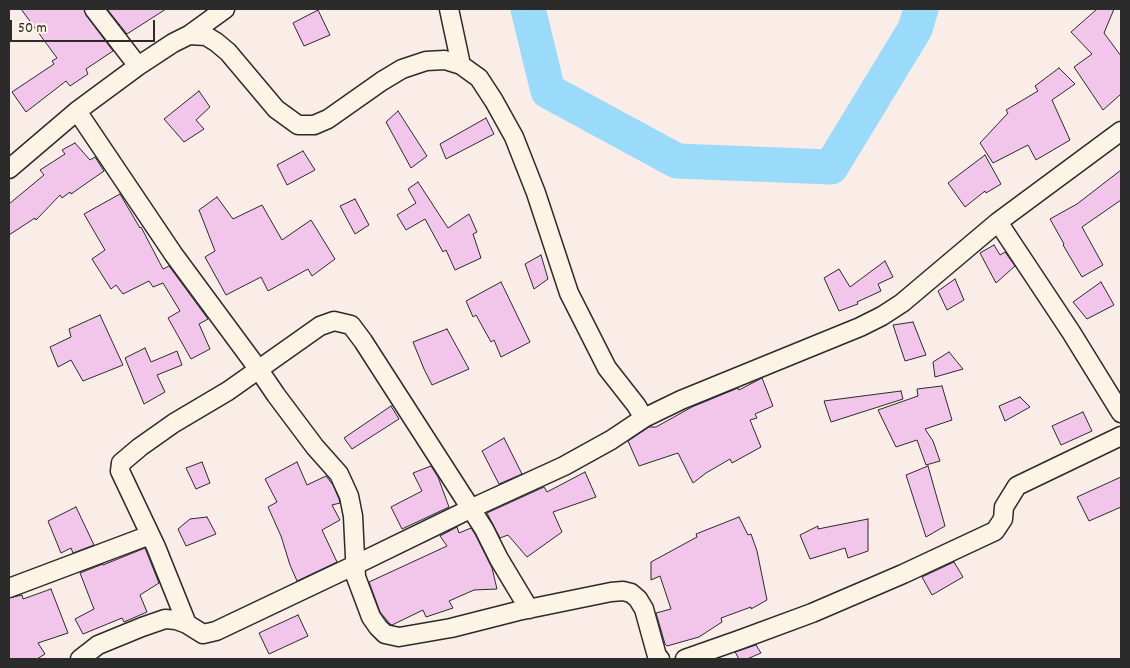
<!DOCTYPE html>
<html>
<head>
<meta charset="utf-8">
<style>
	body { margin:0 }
	#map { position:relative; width:1130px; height:668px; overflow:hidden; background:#faece6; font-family:Dekko,sans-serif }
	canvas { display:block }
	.frame { position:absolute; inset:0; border:10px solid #2b2b2b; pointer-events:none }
	.scale { position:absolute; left:10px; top:20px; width:145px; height:22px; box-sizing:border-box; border:2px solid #2b2b2b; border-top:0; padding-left:6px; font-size:15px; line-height:18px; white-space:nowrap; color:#2b2b2b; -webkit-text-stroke:4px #fcf5e5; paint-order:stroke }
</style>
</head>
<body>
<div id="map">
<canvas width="1130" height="668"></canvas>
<div class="frame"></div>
<div class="scale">50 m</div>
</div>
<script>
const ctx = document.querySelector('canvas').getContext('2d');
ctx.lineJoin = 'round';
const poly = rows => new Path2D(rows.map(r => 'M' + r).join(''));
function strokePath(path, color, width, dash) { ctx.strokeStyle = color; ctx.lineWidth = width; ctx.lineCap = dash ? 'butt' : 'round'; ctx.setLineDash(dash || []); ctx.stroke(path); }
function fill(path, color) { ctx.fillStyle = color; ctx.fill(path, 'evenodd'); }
const river = poly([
	[528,9,548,91,677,161,831,167,915,29,921,9]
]);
const building = poly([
	[21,9,84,9,86,15,113,51,86,69,88,74,70,86,66,81,26,112,12,92,54,64,52,61,57,58,21,9],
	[107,9,166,9,127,34,107,9],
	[1097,9,1114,9,1104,33,1121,56,1121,94,1103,110,1074,67,1092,54,1071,32,1097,9],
	[318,10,330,35,304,46,293,23,318,10],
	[1059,68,1075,84,1052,100,1070,140,1036,160,1028,145,993,163,980,143,1008,113,1006,110,1038,91,1035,86,1059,68],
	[199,91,210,107,196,120,204,129,184,142,164,119,199,91],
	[398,111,427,156,411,168,386,122,398,111],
	[486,118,494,134,446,159,440,144,486,118],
	[75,143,90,160,95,157,104,171,71,194,70,192,62,198,60,195,36,220,35,218,9,235,9,204,44,175,40,170,65,154,62,150,75,143],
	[303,151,315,170,287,185,277,165,303,151],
	[985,155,1001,184,986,193,985,191,965,207,948,183,985,155],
	[1121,170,1121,200,1082,227,1103,265,1082,277,1063,245,1064,244,1050,219,1077,204,1121,170],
	[418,182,448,228,469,214,477,232,473,234,481,258,455,270,446,250,443,252,425,219,406,230,397,215,416,203,408,189,418,182],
	[120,194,140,228,141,227,163,269,169,266,208,319,199,324,210,349,191,359,168,318,180,311,163,283,153,287,149,281,123,294,116,285,111,289,92,259,105,250,84,214,120,194],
	[217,197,233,219,262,205,282,240,311,220,335,259,312,276,308,269,268,291,261,277,226,295,205,257,215,251,199,210,217,197],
	[355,199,369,225,355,234,340,206,355,199],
	[994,245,1000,255,1005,252,1015,266,996,283,980,253,994,245],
	[541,255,548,279,534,289,525,264,541,255],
	[885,261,893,277,878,284,881,291,857,302,858,304,839,311,824,278,839,269,850,287,885,261],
	[955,279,964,300,947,310,938,291,955,279],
	[501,282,530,342,501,357,494,340,491,342,476,315,473,317,466,301,501,282],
	[1101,282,1114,305,1087,319,1073,302,1101,282],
	[100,315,123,365,83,381,71,360,58,367,50,347,71,337,69,329,100,315],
	[913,322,926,355,905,361,893,325,913,322],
	[447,329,469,369,432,385,424,369,413,342,447,329],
	[145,348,151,362,177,351,182,365,157,375,165,392,144,404,125,358,145,348],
	[949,352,963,369,935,377,933,362,949,352],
	[762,378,773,406,755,414,757,418,750,420,761,447,732,463,730,459,706,473,693,483,678,453,639,466,628,441,649,427,656,427,692,407,738,388,739,390,762,378],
	[942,386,952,420,925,429,933,441,940,461,926,465,917,440,896,447,878,410,918,396,917,389,942,386],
	[901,391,903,399,831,422,824,401,901,391],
	[1020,397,1030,407,1005,421,999,406,1020,397],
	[391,406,399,419,352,449,344,438,391,406],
	[1083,412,1092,431,1061,445,1052,426,1083,412],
	[504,438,522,474,499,484,482,451,504,438],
	[202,462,210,483,196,489,186,468,202,462],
	[297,462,307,485,326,476,333,485,339,499,340,503,332,505,340,520,322,530,337,562,297,581,290,565,281,536,268,507,277,502,265,479,297,462],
	[431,466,438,477,449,507,402,529,391,507,422,491,413,473,431,466],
	[928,466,945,526,926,537,906,475,928,466],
	[585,472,596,497,553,512,562,532,527,557,508,535,500,538,487,513,544,487,547,492,585,472],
	[1121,477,1121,507,1089,521,1077,497,1121,477],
	[76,507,94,545,73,553,71,548,61,553,48,521,76,507],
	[207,517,216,534,186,546,178,529,190,519,207,517],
	[739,517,748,535,751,534,757,551,767,600,751,609,751,607,721,618,722,622,699,637,667,646,665,644,656,613,671,609,660,576,651,580,651,562,697,537,696,534,739,517],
	[868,519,868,551,848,558,845,548,810,559,800,535,818,526,818,529,868,519],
	[457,527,459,533,471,528,475,534,492,568,497,589,474,590,449,601,453,608,426,617,423,610,392,625,390,624,380,612,369,582,447,546,440,536,457,527],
	[145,548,159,583,140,595,147,612,124,622,122,618,83,634,75,619,94,609,80,573,103,564,103,565,145,548],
	[954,562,963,577,932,595,922,577,954,562],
	[51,589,68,633,38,643,45,654,37,659,9,659,9,598,22,595,23,599,51,589],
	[298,615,308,636,269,654,259,633,298,615],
	[756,645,761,653,747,659,739,659,735,652,756,645]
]);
const minor = poly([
	[94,9,138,66],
	[449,9,461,65],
	[189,35,225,9],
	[77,111,174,255,259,370,276,395,315,447,339,474,349,496,353,516,356,577,371,617,378,627,385,634,399,637,451,628,518,611,611,592,623,591,631,593,638,599,644,609,657,656,660,659],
	[9,169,77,111,138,66,173,43,189,35,206,36,216,42,228,52,276,109,298,125,314,125,328,119,382,81,402,69,426,61,445,60,461,65,479,78,494,101,514,137,536,193,569,293,607,368,636,405,644,418,681,400,860,327,882,316,902,303,998,222,1121,131],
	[998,222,1071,332,1121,413],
	[9,588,150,535],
	[187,624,156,547,120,471,121,463,140,447,174,423,228,391,320,326,334,321,351,325,363,341,484,529,499,559,529,609],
	[80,659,98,645,142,627,165,619,176,620,187,624,203,634,216,631,355,565,470,509,564,466,611,440,644,418],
	[685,659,739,640,812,613,903,574,995,531,1003,519,1004,507,1017,486,1121,436]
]);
strokePath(river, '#9adbfc', 35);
fill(building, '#f2c6eb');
strokePath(building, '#2b2b2b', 1);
strokePath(minor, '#2b2b2b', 21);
strokePath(minor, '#fcf5e5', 18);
</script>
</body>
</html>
